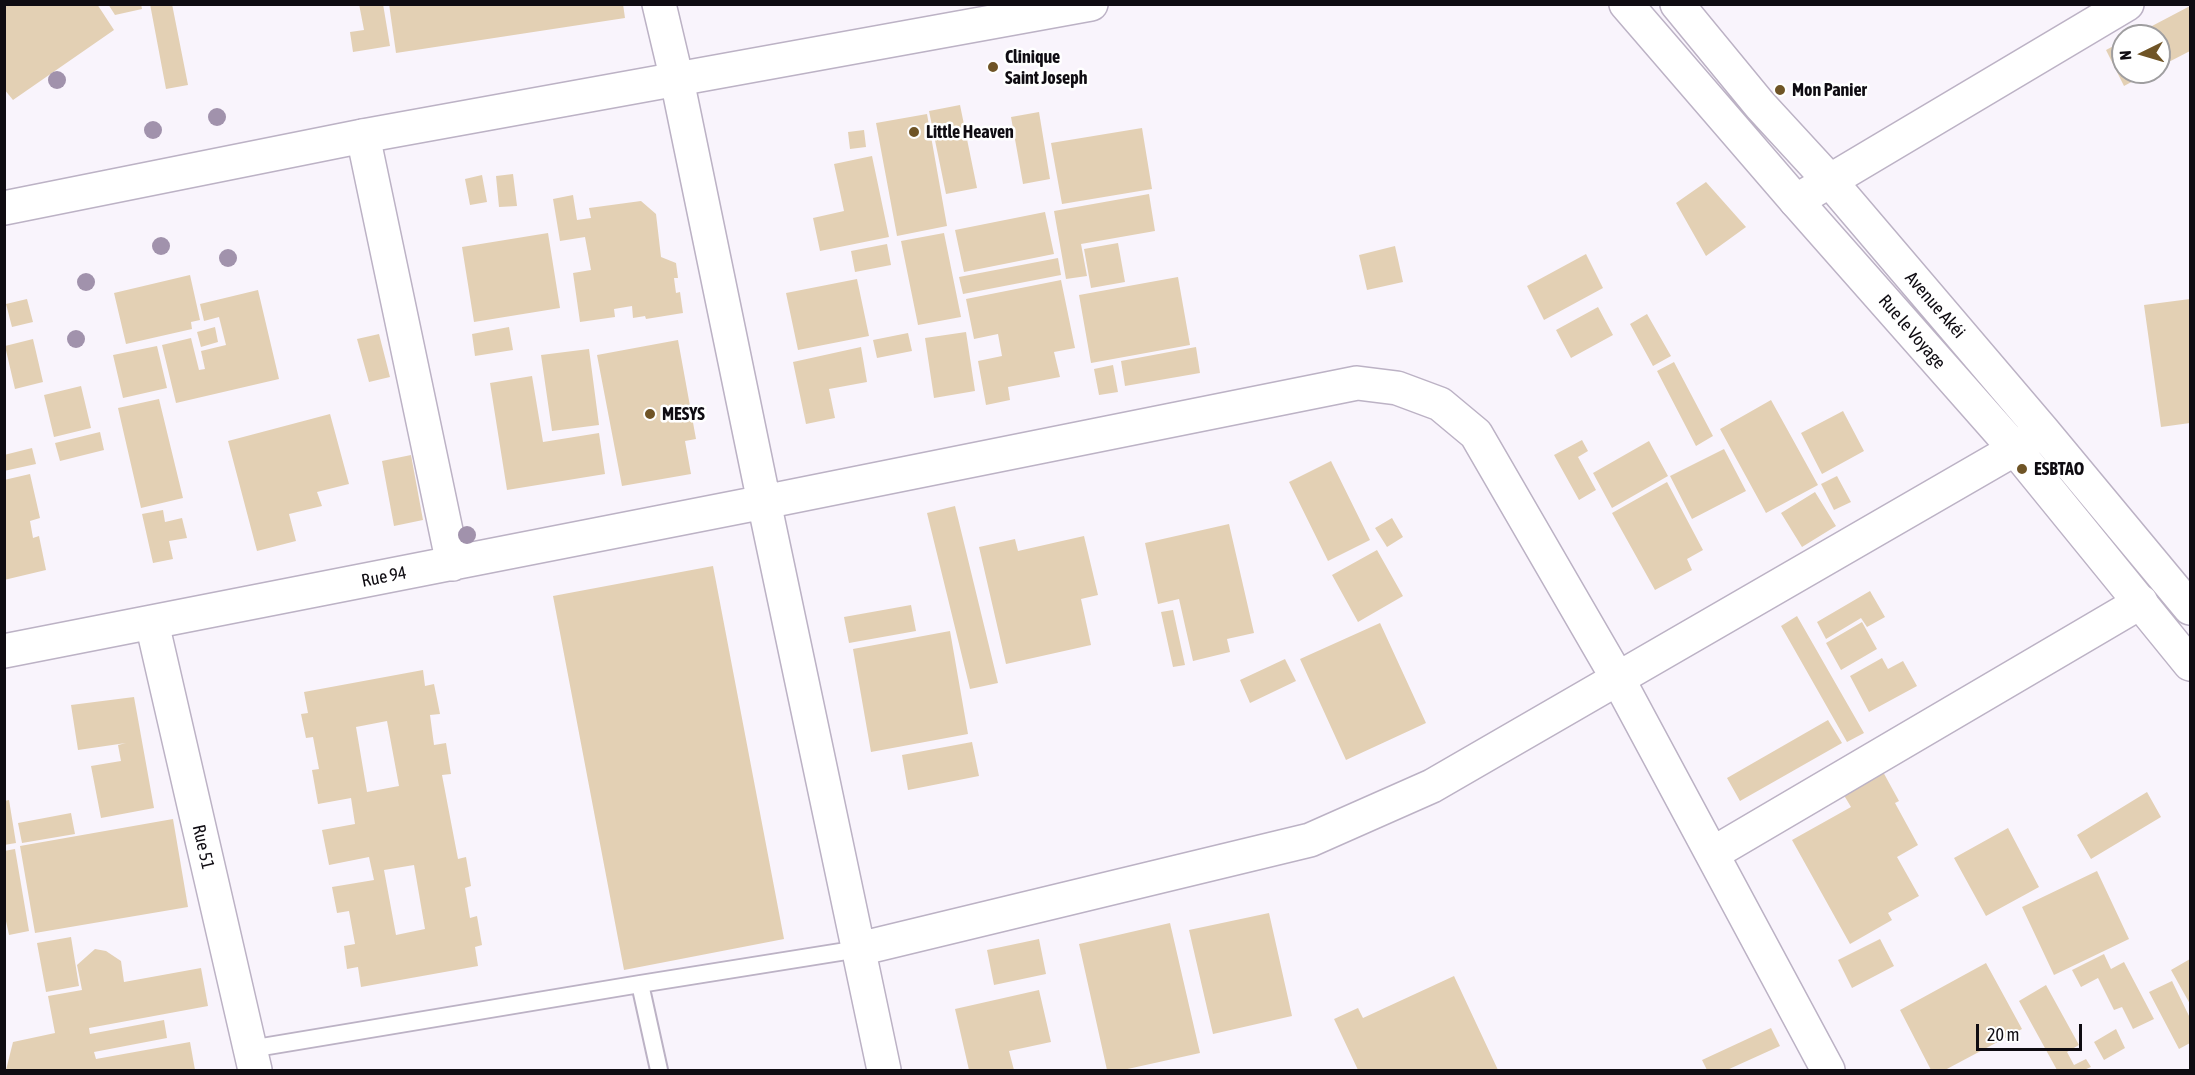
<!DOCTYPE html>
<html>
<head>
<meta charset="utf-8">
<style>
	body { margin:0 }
	#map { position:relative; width:2195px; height:1075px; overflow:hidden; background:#f9f4fc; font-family:"Asap Condensed",sans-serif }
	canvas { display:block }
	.frame { position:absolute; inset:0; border:6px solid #0f0c12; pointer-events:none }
	.north { position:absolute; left:2111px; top:24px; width:60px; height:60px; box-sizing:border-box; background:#fff; border:2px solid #9f9ea0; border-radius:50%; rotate:265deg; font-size:16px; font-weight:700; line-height:24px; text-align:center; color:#0f0c12 }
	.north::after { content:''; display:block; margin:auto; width:21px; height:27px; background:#6f5426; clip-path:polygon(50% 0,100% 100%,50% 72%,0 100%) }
	.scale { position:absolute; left:1976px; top:1024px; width:106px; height:27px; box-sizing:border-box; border:3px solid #0f0c12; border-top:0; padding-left:8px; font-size:18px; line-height:21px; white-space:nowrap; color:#0f0c12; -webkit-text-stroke:4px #fff; paint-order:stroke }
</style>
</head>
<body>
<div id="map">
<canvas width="2195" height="1075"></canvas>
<div class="frame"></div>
<div class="north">N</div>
<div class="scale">20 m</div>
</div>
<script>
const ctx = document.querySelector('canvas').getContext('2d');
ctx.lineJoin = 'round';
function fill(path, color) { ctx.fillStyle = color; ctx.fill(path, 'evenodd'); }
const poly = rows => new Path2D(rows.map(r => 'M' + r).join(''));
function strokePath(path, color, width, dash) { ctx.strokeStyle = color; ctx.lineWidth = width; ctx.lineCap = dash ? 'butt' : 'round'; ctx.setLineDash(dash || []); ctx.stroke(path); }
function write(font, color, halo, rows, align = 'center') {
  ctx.font = font + ' "Asap Condensed",sans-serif'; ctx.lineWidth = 5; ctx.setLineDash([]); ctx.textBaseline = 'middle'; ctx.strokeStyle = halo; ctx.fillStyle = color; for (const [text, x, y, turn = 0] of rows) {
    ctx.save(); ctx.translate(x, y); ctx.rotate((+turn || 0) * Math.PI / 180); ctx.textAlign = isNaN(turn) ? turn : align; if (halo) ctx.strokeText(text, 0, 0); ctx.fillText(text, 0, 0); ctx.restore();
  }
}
const building = poly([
	[4,4,97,4,114,30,13,100,4,89],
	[108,4,141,4,142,9,115,15],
	[150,4,172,4,188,85,166,89],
	[359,4,383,4,390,46,353,52,350,32,364,30],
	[389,4,623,4,625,18,396,53],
	[2190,6,2190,51,2159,67,2159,36,2133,36],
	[2123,41,2123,72,2150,72,2124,86,2106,50],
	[960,105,977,188,946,194,929,111],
	[1039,112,1050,179,1023,184,1011,117],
	[927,114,947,226,897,236,876,123],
	[1142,128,1152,189,1062,204,1051,143],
	[864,130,866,147,850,149,848,132],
	[872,156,889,237,820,251,813,218,844,211,834,164],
	[513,174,517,206,499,207,496,176],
	[482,175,487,202,470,205,465,179],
	[1706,182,1746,227,1706,256,1676,203],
	[1149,194,1155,231,1081,244,1087,276,1066,279,1054,211],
	[573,195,577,220,591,218,589,208,641,201,656,214,661,257,676,263,678,278,674,278,676,293,680,292,683,313,646,319,645,316,633,318,632,306,614,309,615,317,580,322,573,273,591,270,585,237,560,241,553,199],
	[1045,212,1054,254,964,272,955,230],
	[548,233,560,308,474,322,462,247],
	[944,233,961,317,918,325,901,241],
	[1118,243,1125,282,1091,288,1084,249],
	[887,244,891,265,855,272,851,251],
	[1395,246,1403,282,1367,290,1359,255],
	[1586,254,1603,288,1544,320,1527,286],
	[1058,258,1061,275,963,294,959,277],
	[190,275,200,320,191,322,192,329,126,344,114,293],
	[1178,277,1190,345,1091,363,1079,295],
	[857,279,869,336,798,350,786,293],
	[1061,280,1075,348,1054,352,1060,377,1008,387,1010,400,986,405,978,361,1002,356,998,334,974,339,966,299],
	[258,290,279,379,176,403,162,345,191,338,199,370,205,369,201,351,226,345,219,317,204,321,200,304],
	[27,299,33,322,12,327,6,304],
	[2190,299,2190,423,2161,427,2144,305],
	[1598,307,1613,335,1571,358,1556,330],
	[1647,314,1671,356,1653,366,1630,324],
	[215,327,218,342,201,347,197,332],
	[509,327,513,350,475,356,472,334],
	[966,332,975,391,934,398,925,338],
	[908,333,912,351,877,358,873,340],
	[379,334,390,377,369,382,357,339],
	[33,339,43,382,15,389,5,346],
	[678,340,696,439,685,441,691,474,622,486,597,355],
	[157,346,167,388,123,398,113,355],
	[861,347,867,382,829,389,835,418,806,424,793,362],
	[1196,347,1200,373,1125,386,1121,361],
	[589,349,599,425,552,431,541,355],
	[1674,362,1713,436,1696,446,1657,371],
	[1113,365,1118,392,1099,395,1094,369],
	[532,376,543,442,599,433,605,474,507,490,490,383],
	[81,386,91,428,54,437,44,395],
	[159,399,183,498,141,508,118,408],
	[1771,400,1818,485,1766,513,1720,429],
	[1843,411,1864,451,1822,474,1801,433],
	[330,414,349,484,317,492,322,506,289,514,296,541,257,551,228,441],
	[100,432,104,450,60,461,55,443],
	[1582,440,1588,451,1578,457,1596,490,1579,500,1554,455],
	[1649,441,1668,476,1612,508,1593,473],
	[32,448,36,464,4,471,4,455],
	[1724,449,1746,491,1692,519,1670,476],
	[411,455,423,520,394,526,382,461],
	[1331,461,1370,540,1328,561,1289,482],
	[30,474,40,518,30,521,33,538,39,536,46,570,4,580,4,480],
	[1837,476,1851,502,1834,510,1821,484],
	[1667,482,1703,550,1687,559,1692,570,1655,590,1612,513],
	[1815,492,1836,526,1802,547,1781,513],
	[955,506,998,683,970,689,927,513],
	[163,510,165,522,182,518,187,538,169,541,173,559,153,563,142,514],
	[1392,518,1403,537,1387,547,1375,528],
	[1229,524,1254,633,1227,639,1230,652,1193,661,1179,599,1158,604,1145,543],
	[1084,536,1098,595,1081,599,1091,645,1006,664,979,547,1015,539,1018,551],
	[1377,550,1403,596,1358,622,1332,575],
	[713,566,784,939,624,970,553,596],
	[1870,591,1885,617,1867,627,1861,618,1826,639,1817,622],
	[911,605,916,631,849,643,844,617],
	[1173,610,1185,665,1173,667,1161,612],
	[1797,616,1864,733,1847,742,1781,626],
	[1862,622,1877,649,1841,670,1826,643],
	[1380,623,1426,723,1346,760,1300,659],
	[950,631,968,734,871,752,853,649],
	[1882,658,1888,669,1903,661,1917,686,1869,712,1850,676],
	[1285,659,1296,681,1250,703,1240,680],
	[423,670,425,686,434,684,440,714,430,715,434,745,446,743,451,774,442,775,458,859,466,857,471,886,465,888,470,918,477,916,482,945,475,947,478,966,361,987,358,967,347,969,344,946,355,944,349,911,337,913,332,887,374,880,369,857,329,865,322,830,355,824,351,798,318,804,312,770,319,769,313,737,306,738,301,714,308,713,304,692],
	[387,721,399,786,367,792,356,727],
	[414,865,425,929,396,935,384,870],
	[134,697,154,808,101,818,91,766,121,761,118,745,126,743,78,750,71,705],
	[1828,720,1842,743,1740,801,1727,778],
	[972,742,979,776,908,790,902,755],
	[1882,770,1899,801,1895,803,1918,845,1897,857,1919,896,1888,913,1892,920,1850,944,1792,840,1851,807,1842,792],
	[2147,792,2161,817,2091,859,2077,835],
	[9,800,16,843,4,845,4,801],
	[71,813,75,834,22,843,18,823],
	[173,819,188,907,35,933,20,846],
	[2008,828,2039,887,1986,916,1954,858],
	[15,849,29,931,9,935,4,912,4,851],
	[2097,871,2129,939,2054,975,2022,907],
	[1269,913,1292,1016,1213,1034,1189,930],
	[1170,923,1200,1053,1123,1070,1107,1070,1079,944],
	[71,937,79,986,46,992,37,943],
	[1039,939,1046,974,994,985,987,950],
	[1880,939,1894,966,1852,988,1838,960],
	[95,949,106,951,121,961,124,982,201,968,208,1006,89,1028,90,1034,164,1020,167,1038,94,1052,96,1059,190,1042,195,1070,6,1070,13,1042,55,1033,48,996,82,990,77,965],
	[2104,954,2111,969,2124,962,2154,1019,2133,1029,2122,1007,2114,1010,2098,978,2081,987,2072,970],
	[2190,959,2190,1004,2171,970],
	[1986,963,2022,1029,1945,1070,1931,1070,1900,1010],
	[1454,976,1498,1070,1358,1070,1334,1019,1358,1008,1363,1018],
	[2172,981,2190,1018,2190,1043,2179,1049,2149,992],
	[2046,985,2079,1045,2067,1052,2074,1065,2086,1059,2091,1067,2084,1070,2057,1070,2019,1001],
	[1039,990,1051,1042,1009,1051,1014,1070,969,1070,955,1009],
	[1771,1028,1780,1046,1727,1070,1707,1070,1702,1060],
	[2116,1029,2125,1048,2104,1060,2094,1042]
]);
const lane = poly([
	[250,1049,640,984],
	[659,1070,640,984,859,949]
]);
const street = poly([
	[659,4,677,80,764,502,884,1070],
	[363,136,453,564],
	[1796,201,2127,4],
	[152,623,255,1070],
	[4,651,764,502,1357,383,1397,388,1440,404,1476,434,1618,679,1828,1070],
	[1712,854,2141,602],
	[859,949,1310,840,1432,786,2015,449,2039,433]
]);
const secondary = poly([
	[1626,4,1796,201,2015,449,2190,664],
	[1677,4,1760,105,1830,181,2043,431,2190,608],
	[4,208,363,136,1091,4]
]);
const trees = [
	[57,80],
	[217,117],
	[153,130],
	[161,246],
	[228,258],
	[86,282],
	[76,339],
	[467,535]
];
const markers = [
	[993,67,6,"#6f5426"],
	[1780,90,6,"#6f5426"],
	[914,132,6,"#6f5426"],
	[650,414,6,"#6f5426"],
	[2022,469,6,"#6f5426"]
];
const poiNames = [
	["Clinique",1005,57],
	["Saint Joseph",1005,78],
	["Mon Panier",1792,90],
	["Little Heaven",926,132],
	["MESYS",662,414],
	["ESBTAO",2034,469]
];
const streetNames = [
	["Avenue Akéi",1935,305,49],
	["Rue le Voyage",1912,332,49],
	["Rue 94",384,577,-11],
	["Rue 51",203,847,77]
];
fill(building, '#e3d0b4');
strokePath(lane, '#bcb2c5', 20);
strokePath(street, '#bcb2c5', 36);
strokePath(secondary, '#bcb2c5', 36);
strokePath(lane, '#fff', 16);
strokePath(street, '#fff', 33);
strokePath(secondary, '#fff', 33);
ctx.fillStyle = '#a192ac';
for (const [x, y] of trees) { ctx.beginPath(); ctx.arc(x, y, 9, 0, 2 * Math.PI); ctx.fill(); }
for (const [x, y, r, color] of markers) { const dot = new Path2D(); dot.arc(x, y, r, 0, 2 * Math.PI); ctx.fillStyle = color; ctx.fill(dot); strokePath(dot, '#fff', 2); }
write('bold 18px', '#0f0c12', '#fff', poiNames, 'left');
write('18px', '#0f0c12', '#fff', streetNames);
</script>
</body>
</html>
